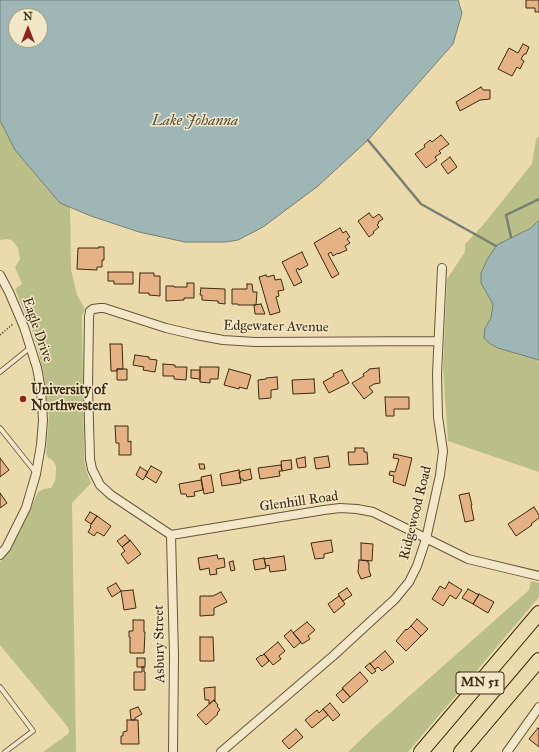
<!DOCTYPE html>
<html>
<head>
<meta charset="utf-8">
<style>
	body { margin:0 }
	#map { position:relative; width:539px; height:752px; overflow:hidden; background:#ebdaac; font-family:"IM FELL Great Primer",serif }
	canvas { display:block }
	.north { position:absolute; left:8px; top:8px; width:40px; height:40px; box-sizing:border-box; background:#f2e7c9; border:1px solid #aa9b7f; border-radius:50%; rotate:0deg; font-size:11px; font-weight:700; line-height:16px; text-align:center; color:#3e2a11 }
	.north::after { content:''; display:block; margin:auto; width:14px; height:18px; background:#8f2418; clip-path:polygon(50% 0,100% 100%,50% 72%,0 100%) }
</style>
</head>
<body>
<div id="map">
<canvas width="539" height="752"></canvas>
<div class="north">N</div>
</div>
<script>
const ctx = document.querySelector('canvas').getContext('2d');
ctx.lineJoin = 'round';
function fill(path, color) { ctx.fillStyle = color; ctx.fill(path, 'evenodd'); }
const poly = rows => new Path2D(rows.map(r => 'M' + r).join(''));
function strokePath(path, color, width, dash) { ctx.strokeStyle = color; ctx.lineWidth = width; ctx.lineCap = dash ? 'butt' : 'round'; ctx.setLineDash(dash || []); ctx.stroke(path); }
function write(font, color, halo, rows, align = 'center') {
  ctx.font = font + ' "IM FELL Great Primer",serif'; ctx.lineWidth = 3; ctx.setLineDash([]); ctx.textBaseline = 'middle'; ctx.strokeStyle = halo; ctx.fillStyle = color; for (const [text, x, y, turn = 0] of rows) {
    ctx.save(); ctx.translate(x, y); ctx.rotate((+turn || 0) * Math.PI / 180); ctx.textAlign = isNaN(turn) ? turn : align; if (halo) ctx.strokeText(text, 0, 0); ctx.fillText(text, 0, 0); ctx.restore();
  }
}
const green = poly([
	[0,121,3,126,15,150,60,203,70,207,71,270,77,295,85,309,82,316,84,458,86,470,89,478,91,483,72,503,76,752,43,752,68,734,69,731,68,727,0,645,0,562,15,540,22,527,38,492,44,489,51,488,55,481,56,474,56,467,54,462,51,459,48,458,46,454,49,417,45,381,40,358,33,332,15,289,22,284,15,267,20,259,18,248,12,240,6,239,0,240],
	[539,136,539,472,448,441,443,368,447,279,465,252,465,244,483,225,532,164,536,139],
	[531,581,539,583,539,597,408,752,348,752,372,729,529,590]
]);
const water = poly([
	[0,0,458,0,462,13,453,44,368,140,318,186,263,227,238,240,226,242,185,242,139,232,91,216,60,203,15,150,3,126,0,121,0,0],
	[16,16,40,16,40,40,16,40,16,16],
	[539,220,539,360,498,348,489,343,484,338,485,328,491,318,493,304,481,283,481,273,488,258,497,245,531,228,539,220]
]);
const stream = poly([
	[368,140,421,204,496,246],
	[511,237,506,215,539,199]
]);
const building = poly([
	[526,0,539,0,539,12,535,12,535,8,526,8,526,0],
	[523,44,529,47,526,54,524,54,521,59,524,61,520,69,517,67,512,76,498,69,509,48,518,53,523,44],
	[481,87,483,90,490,90,490,99,480,100,460,111,456,102,481,87],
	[441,135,449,144,439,151,441,153,435,157,437,160,426,168,415,154,425,147,424,145,430,140,432,142,441,135],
	[450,157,457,167,448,174,441,164,450,157],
	[369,213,373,218,379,214,383,219,378,222,379,223,377,225,379,227,373,232,374,233,369,237,358,221,369,213],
	[340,228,343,233,346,231,350,237,347,239,350,243,345,246,347,250,338,254,338,253,333,256,331,252,328,254,339,274,332,278,314,243,340,228],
	[99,247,104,247,104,260,102,260,102,267,97,267,97,270,77,269,78,248,99,248,99,247],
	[302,252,308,265,299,270,298,268,296,270,302,282,294,286,282,262,302,252],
	[108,272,133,272,133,284,114,284,114,281,108,281,108,272],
	[140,273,154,273,154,276,160,276,160,296,149,295,149,293,139,293,140,273],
	[266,275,267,277,274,275,275,280,281,279,284,290,278,291,279,296,276,297,280,312,270,315,259,277,266,275],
	[187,283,194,283,194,298,184,298,184,300,166,301,166,286,174,286,174,287,187,287,187,283],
	[247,284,252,284,253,292,257,292,256,305,238,305,238,304,232,304,232,289,247,289,247,284],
	[201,288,225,289,225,304,218,303,218,301,202,300,202,295,200,295,201,288],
	[261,304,265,314,255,314,254,305,261,304],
	[110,344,122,344,123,369,117,369,117,371,111,371,110,344],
	[135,355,149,357,149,359,157,360,155,372,143,370,144,367,133,365,135,355],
	[163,364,175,365,175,367,187,367,186,380,174,379,174,376,163,376,163,364],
	[200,367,219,367,218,379,210,379,210,383,200,382,200,367],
	[379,368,380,383,374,384,369,387,373,392,364,399,352,383,364,376,363,374,369,370,369,369,379,368],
	[117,369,127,369,127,380,117,380,117,369],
	[229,369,251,375,247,389,239,387,239,389,224,385,229,369],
	[191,370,200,370,200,379,191,378,191,370],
	[342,370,349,383,329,393,323,382,334,376,333,374,342,370],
	[277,377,278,389,271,390,271,398,259,399,258,380,266,379,266,378,277,377],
	[314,379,315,393,293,394,292,380,314,379],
	[385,397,409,397,409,409,394,409,394,416,386,416,385,397],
	[115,426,128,426,128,442,131,441,131,455,119,455,119,443,116,443,115,426],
	[355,448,364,448,364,452,367,452,368,464,349,465,348,452,355,452,355,448],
	[394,454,412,458,405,486,393,482,394,476,389,475,390,471,395,472,399,459,393,458,394,454],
	[328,456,330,467,316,469,314,458,328,456],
	[305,457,306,467,298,468,296,459,305,457],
	[0,458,9,470,0,477,0,458],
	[291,460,292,469,282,471,281,461,291,460],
	[199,464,204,464,205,469,200,469,199,464],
	[281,465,282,471,279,471,280,476,260,479,258,468,281,465],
	[151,466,162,472,156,483,145,476,151,466],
	[140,467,148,472,143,480,136,475,140,467],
	[250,469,252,479,243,481,243,479,240,479,239,472,241,472,241,471,250,469],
	[239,470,241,483,222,486,220,474,239,470],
	[211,475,214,492,204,494,201,477,211,475],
	[201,480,203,490,194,492,195,496,187,497,186,494,181,494,179,484,201,480],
	[0,493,7,503,0,508,0,493],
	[469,493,472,505,471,505,474,520,465,522,459,495,469,493],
	[534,507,539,515,539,518,531,524,532,525,516,536,508,524,534,507],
	[90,512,97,516,91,524,85,520,90,512],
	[97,516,111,526,104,536,97,532,94,536,88,532,91,527,90,526,97,516],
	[125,535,130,541,122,547,117,541,125,535],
	[130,540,141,554,128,564,121,554,125,551,122,547,130,540],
	[331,540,333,552,324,554,324,558,315,559,311,543,331,540],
	[361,543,373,544,372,561,361,560,361,543],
	[217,555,218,559,224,558,225,567,216,569,217,574,210,575,209,568,200,570,198,558,217,555],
	[284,556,286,570,270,572,269,565,266,566,264,559,284,556],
	[264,558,266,568,255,570,253,560,264,558],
	[359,560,368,561,368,563,369,563,369,570,371,576,361,579,358,572,359,560],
	[233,561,235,570,231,571,229,562,233,561],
	[449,582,462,590,456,599,450,595,443,606,432,599,440,586,445,589,449,582],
	[116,583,121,591,112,597,107,588,116,583],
	[347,588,352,595,343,601,338,594,347,588],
	[468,589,479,595,473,604,462,598,468,589],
	[133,590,136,608,124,610,121,591,133,590],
	[221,592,227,602,214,608,214,615,200,616,200,596,213,596,221,592],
	[479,594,494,602,488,613,473,604,479,594],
	[339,596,345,604,334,613,328,604,339,596],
	[417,619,428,629,421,636,411,626,417,619],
	[133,620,144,620,144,632,145,632,144,653,130,653,130,637,129,637,129,631,133,631,133,620],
	[307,622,315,630,308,636,310,639,302,644,293,633,307,622],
	[411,626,421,636,406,651,396,641,406,629,407,630,411,626],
	[291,630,301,642,294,648,284,636,291,630],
	[200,637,213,637,214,661,200,661,200,637],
	[278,642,285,651,279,656,281,659,273,665,264,654,278,642],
	[385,651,394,662,382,671,378,667,375,669,370,664,385,651],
	[264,654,269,661,262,667,256,659,261,655,262,656,264,654],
	[137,658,145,658,145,667,137,667,137,658],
	[370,663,376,671,372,674,365,667,370,663],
	[142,667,144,667,144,672,145,672,145,690,134,690,134,672,142,672,142,667],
	[360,672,368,681,350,697,342,688,360,672],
	[215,687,215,702,214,700,209,704,209,700,205,700,204,688,215,687],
	[343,689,350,697,343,703,336,695,343,689],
	[214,700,218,705,217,706,220,710,217,713,218,714,206,725,197,715,214,700],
	[330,703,340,715,333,721,323,709,330,703],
	[138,707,142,714,135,718,135,720,131,720,130,710,138,707],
	[323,709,328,715,312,728,305,720,317,710,319,713,323,709],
	[127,720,138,720,139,744,121,744,121,736,123,736,123,732,127,731,127,720],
	[538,728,539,729,539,747,529,739,538,728],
	[296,729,303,737,289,749,282,741,296,729]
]);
const path = poly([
	[0,335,13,324]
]);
const service = poly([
	[0,372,31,347],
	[0,428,36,473],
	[0,687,33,731,5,752]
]);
const minor = poly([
	[0,275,9,292,24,327,37,368,41,390,43,420,41,445,36,474,26,508,6,548,0,555],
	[438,341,255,342,223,340,196,335,166,328,104,308,100,308,93,309,90,311,89,317,88,387,90,459,92,469,100,485,111,495,171,535,324,510,340,508,357,509,373,512,468,559,539,576],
	[171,535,174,656,173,752],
	[221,752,333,656,395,599,409,582,417,566,426,539,440,475,443,451,438,417,437,374,442,268],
	[507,752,539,707]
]);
const trunk = poly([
	[421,752,539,613],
	[461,752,539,660]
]);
const markers = [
	[23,399,4,"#8f2418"]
];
const shields = [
	[480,683,48]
];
const shieldNames = [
	["MN 51",480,683]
];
const streetNames = [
	["Edgewater Avenue",276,327,1],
	["Eagle Drive",37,330,71],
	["Glenhill Road",299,502,-8],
	["Ridgewood Road",416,513,-76],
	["Asbury Street",160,644,-91]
];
const poiNames = [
	["University of",31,391],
	["Northwestern",31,407]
];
const waterNames = [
	["Lake Johanna",195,121]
];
fill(green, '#babe87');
fill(water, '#9eb7b6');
strokePath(water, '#787f74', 1);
strokePath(stream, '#787f74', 2.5);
fill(building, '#e5b286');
strokePath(building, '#3e2a11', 1);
strokePath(service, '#695638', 5.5);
strokePath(minor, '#695638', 10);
strokePath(trunk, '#3e2a11', 16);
strokePath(path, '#3e2a11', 1.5, [1, 2]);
strokePath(service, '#f2e7c9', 4);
strokePath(minor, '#f2e7c9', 8);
strokePath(trunk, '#ebdaac', 14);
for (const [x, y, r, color] of markers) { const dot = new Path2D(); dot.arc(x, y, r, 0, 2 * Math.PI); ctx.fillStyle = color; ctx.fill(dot); strokePath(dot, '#f2e7c9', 1.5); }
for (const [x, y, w] of shields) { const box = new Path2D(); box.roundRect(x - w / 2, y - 11, w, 22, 3); ctx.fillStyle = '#f2e7c9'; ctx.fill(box); strokePath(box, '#3e2a11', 1); }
write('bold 13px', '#3e2a11', null, shieldNames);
write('14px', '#3e2a11', '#f2e7c9', streetNames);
write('bold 14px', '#3e2a11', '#f2e7c9', poiNames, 'left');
write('italic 15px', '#564d3a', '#f2e7c9', waterNames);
</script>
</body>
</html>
